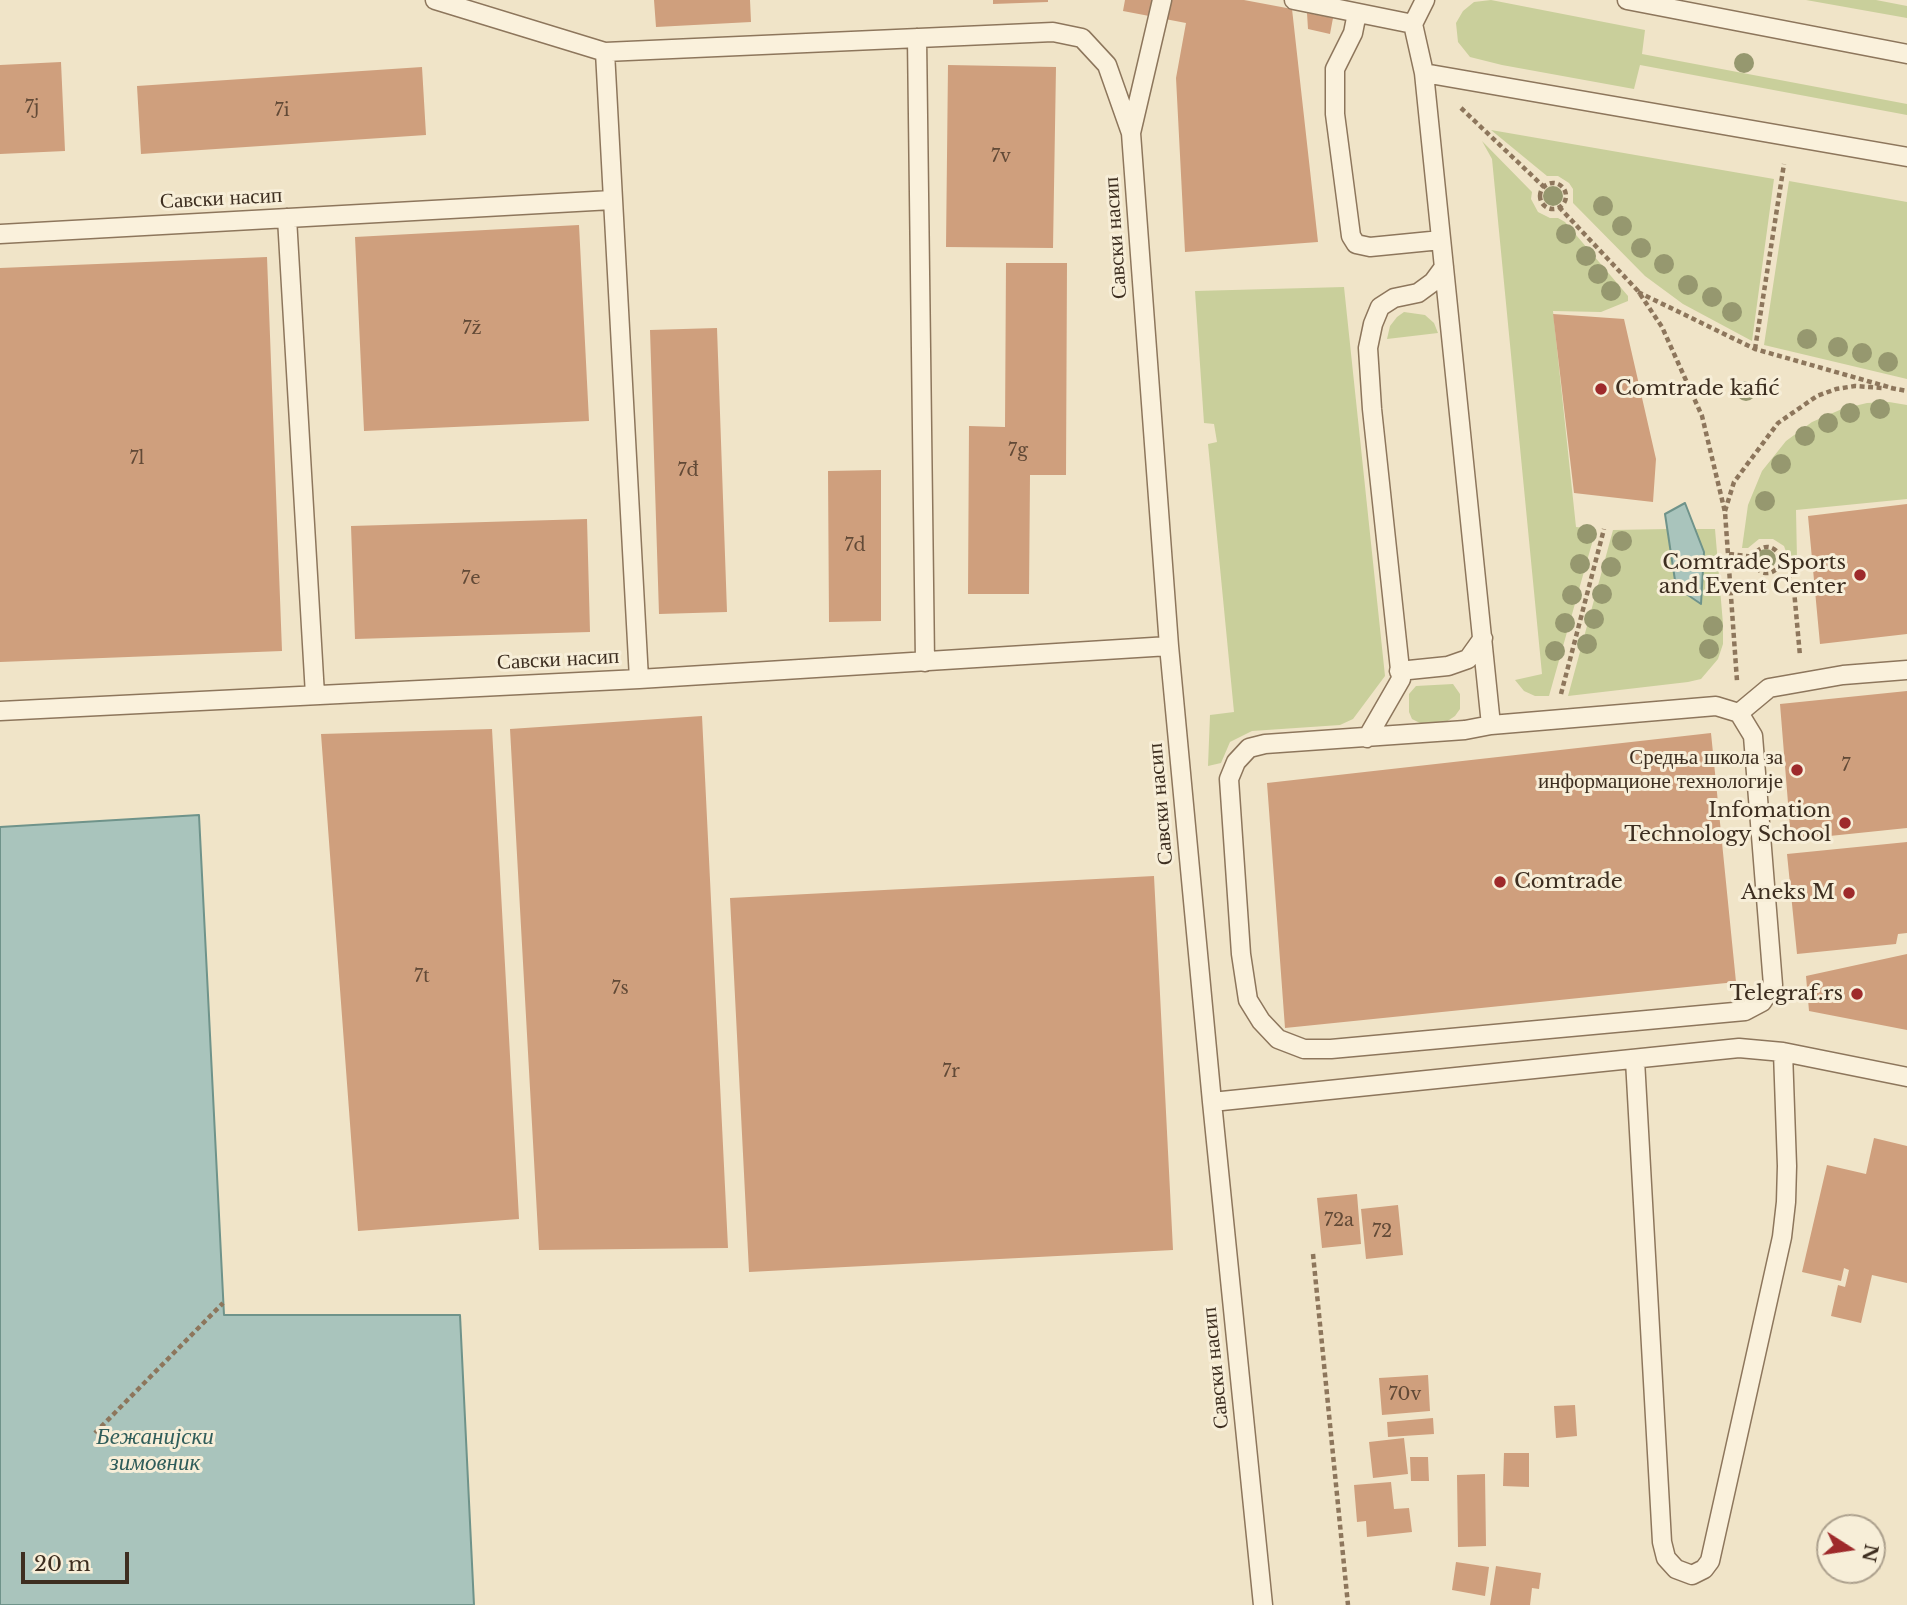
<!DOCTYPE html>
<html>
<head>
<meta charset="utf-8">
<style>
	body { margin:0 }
	#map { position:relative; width:1907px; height:1605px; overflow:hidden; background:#f0e4c8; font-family:"Libre Baskerville",serif }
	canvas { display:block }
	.north { position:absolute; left:1816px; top:1514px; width:70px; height:70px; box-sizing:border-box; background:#f7eed8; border:2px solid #ada18e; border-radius:50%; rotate:102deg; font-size:19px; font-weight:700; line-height:28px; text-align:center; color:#3d2e20 }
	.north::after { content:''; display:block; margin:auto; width:24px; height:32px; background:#9e2a2b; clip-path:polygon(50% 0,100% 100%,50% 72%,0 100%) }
	.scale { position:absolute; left:21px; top:1552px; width:108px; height:32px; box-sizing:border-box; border:4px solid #3d2e20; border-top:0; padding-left:9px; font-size:21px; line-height:24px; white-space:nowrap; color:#3d2e20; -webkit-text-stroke:5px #f7eed8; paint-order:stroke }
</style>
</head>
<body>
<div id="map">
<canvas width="1907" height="1605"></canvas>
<div class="north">N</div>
<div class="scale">20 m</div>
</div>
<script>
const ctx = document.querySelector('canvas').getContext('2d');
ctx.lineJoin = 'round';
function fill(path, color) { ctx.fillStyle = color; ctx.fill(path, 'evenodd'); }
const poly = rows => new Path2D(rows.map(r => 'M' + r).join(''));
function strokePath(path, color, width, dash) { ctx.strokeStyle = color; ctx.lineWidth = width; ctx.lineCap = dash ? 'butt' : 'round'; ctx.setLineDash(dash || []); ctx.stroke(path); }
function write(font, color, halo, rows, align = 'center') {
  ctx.font = font + ' "Libre Baskerville",serif'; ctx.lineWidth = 6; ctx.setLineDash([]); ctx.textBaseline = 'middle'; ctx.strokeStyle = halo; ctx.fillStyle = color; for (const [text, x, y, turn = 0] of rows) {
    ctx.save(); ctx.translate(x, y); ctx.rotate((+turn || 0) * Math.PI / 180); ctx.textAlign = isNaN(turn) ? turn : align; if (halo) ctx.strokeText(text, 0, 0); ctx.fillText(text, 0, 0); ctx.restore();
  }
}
const green = poly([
	[1491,0,1645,30,1642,54,1907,104,1907,115,1640,65,1634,89,1502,65,1470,57,1458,42,1456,23,1463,11,1474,2],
	[1806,0,1876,0,1907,6,1907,18],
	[1491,130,1774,179,1752,341,1683,304,1645,276,1573,203,1573,189,1569,183,1558,176,1547,176],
	[1482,141,1532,192,1531,199,1538,212,1550,218,1558,218,1565,222,1628,296,1628,301,1601,312,1553,311,1576,527,1596,529,1549,696,1535,696,1524,691,1515,680,1542,674,1492,159],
	[1789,181,1907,202,1907,379,1764,345],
	[1344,287,1385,676,1353,719,1340,725,1252,731,1230,742,1221,763,1208,766,1210,715,1234,712,1208,444,1217,442,1214,424,1204,423,1195,291],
	[1404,312,1425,315,1434,323,1438,333,1387,339,1390,326,1397,317],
	[1889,402,1907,405,1907,499,1796,510,1797,560,1789,560,1784,546,1773,539,1759,539,1748,548,1742,548,1748,505,1762,471,1786,441,1812,422,1842,409,1867,403],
	[1668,529,1676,587,1700,604,1704,552,1695,529,1715,529,1723,624,1723,644,1718,659,1701,679,1688,682,1568,696,1613,530],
	[1453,684,1460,694,1460,709,1455,716,1440,726,1420,723,1412,719,1409,712,1409,694,1416,686]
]);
const water = poly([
	[1685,503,1704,552,1701,604,1676,587,1665,514,1685,503],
	[199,815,224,1315,460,1315,474,1605,0,1605,0,827,199,815]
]);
const building = poly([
	[654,0,750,0,751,22,656,27],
	[993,0,1048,0,1048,2,993,4],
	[1125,0,1244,0,1292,9,1318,242,1185,252,1176,78,1186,23,1123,11],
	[1307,13,1333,18,1330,34,1308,29],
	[61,62,65,151,0,154,0,65],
	[948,65,1056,67,1053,248,946,247],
	[422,67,426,135,141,154,137,86],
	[579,225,589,421,364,431,355,237],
	[267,257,282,651,0,662,0,268],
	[1006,263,1067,263,1066,475,1030,475,1029,594,968,594,969,426,1005,427],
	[1553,314,1624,319,1656,459,1653,502,1574,493],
	[717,328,727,612,659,614,650,330],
	[881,470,881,621,829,622,828,471],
	[1907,504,1907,634,1820,644,1808,516],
	[587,519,590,632,355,639,351,526],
	[1907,691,1907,828,1791,840,1780,704],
	[702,716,728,1248,539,1250,510,729],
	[492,729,519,1219,358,1231,321,734],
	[1711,733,1736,982,1285,1028,1267,783],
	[1907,842,1907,933,1898,934,1896,944,1797,954,1787,854],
	[1154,876,1173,1250,749,1272,730,898],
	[1907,954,1907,1030,1809,1011,1806,976],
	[1874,1138,1907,1146,1907,1283,1872,1275,1861,1323,1831,1316,1838,1285,1845,1287,1849,1270,1844,1268,1841,1281,1802,1272,1827,1165,1866,1174],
	[1357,1194,1361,1244,1322,1248,1317,1198],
	[1398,1205,1403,1255,1366,1259,1361,1209],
	[1428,1375,1430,1411,1382,1415,1379,1378],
	[1575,1405,1577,1436,1556,1438,1554,1406],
	[1433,1418,1434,1434,1388,1437,1387,1422],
	[1404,1438,1408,1474,1373,1478,1369,1442],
	[1504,1453,1529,1453,1529,1487,1503,1486],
	[1410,1457,1428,1457,1429,1481,1411,1481],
	[1485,1474,1486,1546,1458,1547,1457,1475],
	[1391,1482,1394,1509,1409,1508,1412,1532,1367,1537,1366,1521,1357,1522,1354,1485],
	[1456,1562,1489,1567,1485,1596,1452,1590],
	[1496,1566,1541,1573,1539,1589,1532,1588,1530,1605,1490,1605]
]);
const path = poly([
	[1461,108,1544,187],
	'1540 196a13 13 0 1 1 26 0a13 13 0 1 1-26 0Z',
	[1559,207,1638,291,1662,327,1702,416,1725,512,1737,681],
	[1638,292,1755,349,1892,388],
	[1755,349,1784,164],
	[1891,388,1907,391],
	[1725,511,1734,482,1778,423,1817,396,1836,389,1855,386,1883,388],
	'1754 560a13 13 0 1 1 26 0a13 13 0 1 1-26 0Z',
	[1729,554,1755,557],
	[1780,563,1792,568,1800,656],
	[1561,694,1604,529],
	[1313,1254,1348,1605],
	[95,1433,223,1303]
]);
const service = poly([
	[1162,0,1131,133,1169,646,1212,1102,1263,1605],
	[1294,0,1413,24,1424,73,1491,725,1716,706,1739,713,1753,736,1773,985,1762,1002,1745,1011,1331,1049,1304,1049,1278,1039,1261,1021,1248,1000,1241,954,1229,779,1236,762,1249,748,1265,744,1465,730,1491,725],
	[1627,0,1907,54],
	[1357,13,1353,33,1335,69,1335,114,1351,236,1356,244,1370,247,1441,240],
	[1413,24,1425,0],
	[917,38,925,662],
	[605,52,1053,32,1082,38,1107,65,1131,133],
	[1424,73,1907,157],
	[287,218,315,695],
	[0,234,612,200],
	[1399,671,1448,666,1468,659,1483,638],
	[639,679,1169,646],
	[0,711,639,679,605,52,435,0],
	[1739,713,1769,688,1843,675,1907,670],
	[1367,738,1401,679,1372,409,1368,348,1373,324,1380,307,1394,298,1418,293,1433,282,1444,267],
	[1783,1052,1907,1077],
	[1212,1102,1739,1048,1783,1052,1787,1166,1786,1202,1782,1237,1710,1561,1704,1569,1692,1575,1676,1569,1666,1558,1662,1542,1635,1060]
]);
const trees = [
	[1744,63],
	[1553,196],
	[1603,206],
	[1622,226],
	[1566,234],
	[1641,248],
	[1586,256],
	[1664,264],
	[1598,274],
	[1688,285],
	[1611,291],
	[1712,297],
	[1732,312],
	[1807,339],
	[1838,347],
	[1862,353],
	[1888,362],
	[1746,391],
	[1880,409],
	[1850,413],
	[1828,423],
	[1805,436],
	[1781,464],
	[1765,501],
	[1587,534],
	[1622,541],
	[1766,559],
	[1580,564],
	[1611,567],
	[1602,594],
	[1572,595],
	[1594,619],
	[1565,623],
	[1713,626],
	[1587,644],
	[1709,649],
	[1555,651]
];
const markers = [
	[1601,389,7,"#9e2a2b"],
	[1860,575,7,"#9e2a2b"],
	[1797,770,7,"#9e2a2b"],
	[1845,823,7,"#9e2a2b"],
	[1500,882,7,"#9e2a2b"],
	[1849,893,7,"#9e2a2b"],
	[1857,994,7,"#9e2a2b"]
];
const numberNames = [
	["7j",32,108],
	["7i",282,111],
	["7v",1001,157],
	["7ž",472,329],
	["7g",1018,451],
	["7l",137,459],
	["7đ",688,471],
	["7d",855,546],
	["7e",471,579],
	["7",1846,766],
	["7t",422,977],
	["7s",620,989],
	["7r",951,1072],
	["72a",1339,1221],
	["72",1382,1232],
	["70v",1405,1395]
];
const streetNames = [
	["Савски насип",221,199,-3],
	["Савски насип",1116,238,-94],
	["Савски насип",558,660,-3],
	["Савски насип",1161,804,-95],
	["Савски насип",1216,1368,-96]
];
const poiNames = [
	["Comtrade kafić",1615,389,"left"],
	["Comtrade Sports",1846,563],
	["and Event Center",1846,587],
	["Средња школа за",1783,758],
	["информационе технологије",1783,782],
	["Infomation",1831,811],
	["Technology School",1831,835],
	["Comtrade",1514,882,"left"],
	["Aneks M",1835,893],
	["Telegraf.rs",1843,994]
];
const waterNames = [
	["Бежанијски",155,1438],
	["зимовник",155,1464]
];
fill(green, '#c9cf9b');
fill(water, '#a9c4bc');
strokePath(water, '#6f938a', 2);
fill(building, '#cf9f7d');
strokePath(service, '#8d765c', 21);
strokePath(path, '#8d765c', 4.5, [5, 3.5]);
strokePath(service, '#faf1dc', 18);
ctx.fillStyle = '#96986f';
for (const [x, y] of trees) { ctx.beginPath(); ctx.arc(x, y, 10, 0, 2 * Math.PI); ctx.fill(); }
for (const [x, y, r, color] of markers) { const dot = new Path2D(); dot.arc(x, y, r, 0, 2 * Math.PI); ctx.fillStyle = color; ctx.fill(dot); strokePath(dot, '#f7eed8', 2.5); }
write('18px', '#624a37', null, numberNames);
write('21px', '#3d2e20', '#f7eed8', streetNames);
write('21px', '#3d2e20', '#f7eed8', poiNames, 'right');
write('italic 23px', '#2f5d5a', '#f7eed8', waterNames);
</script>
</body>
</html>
